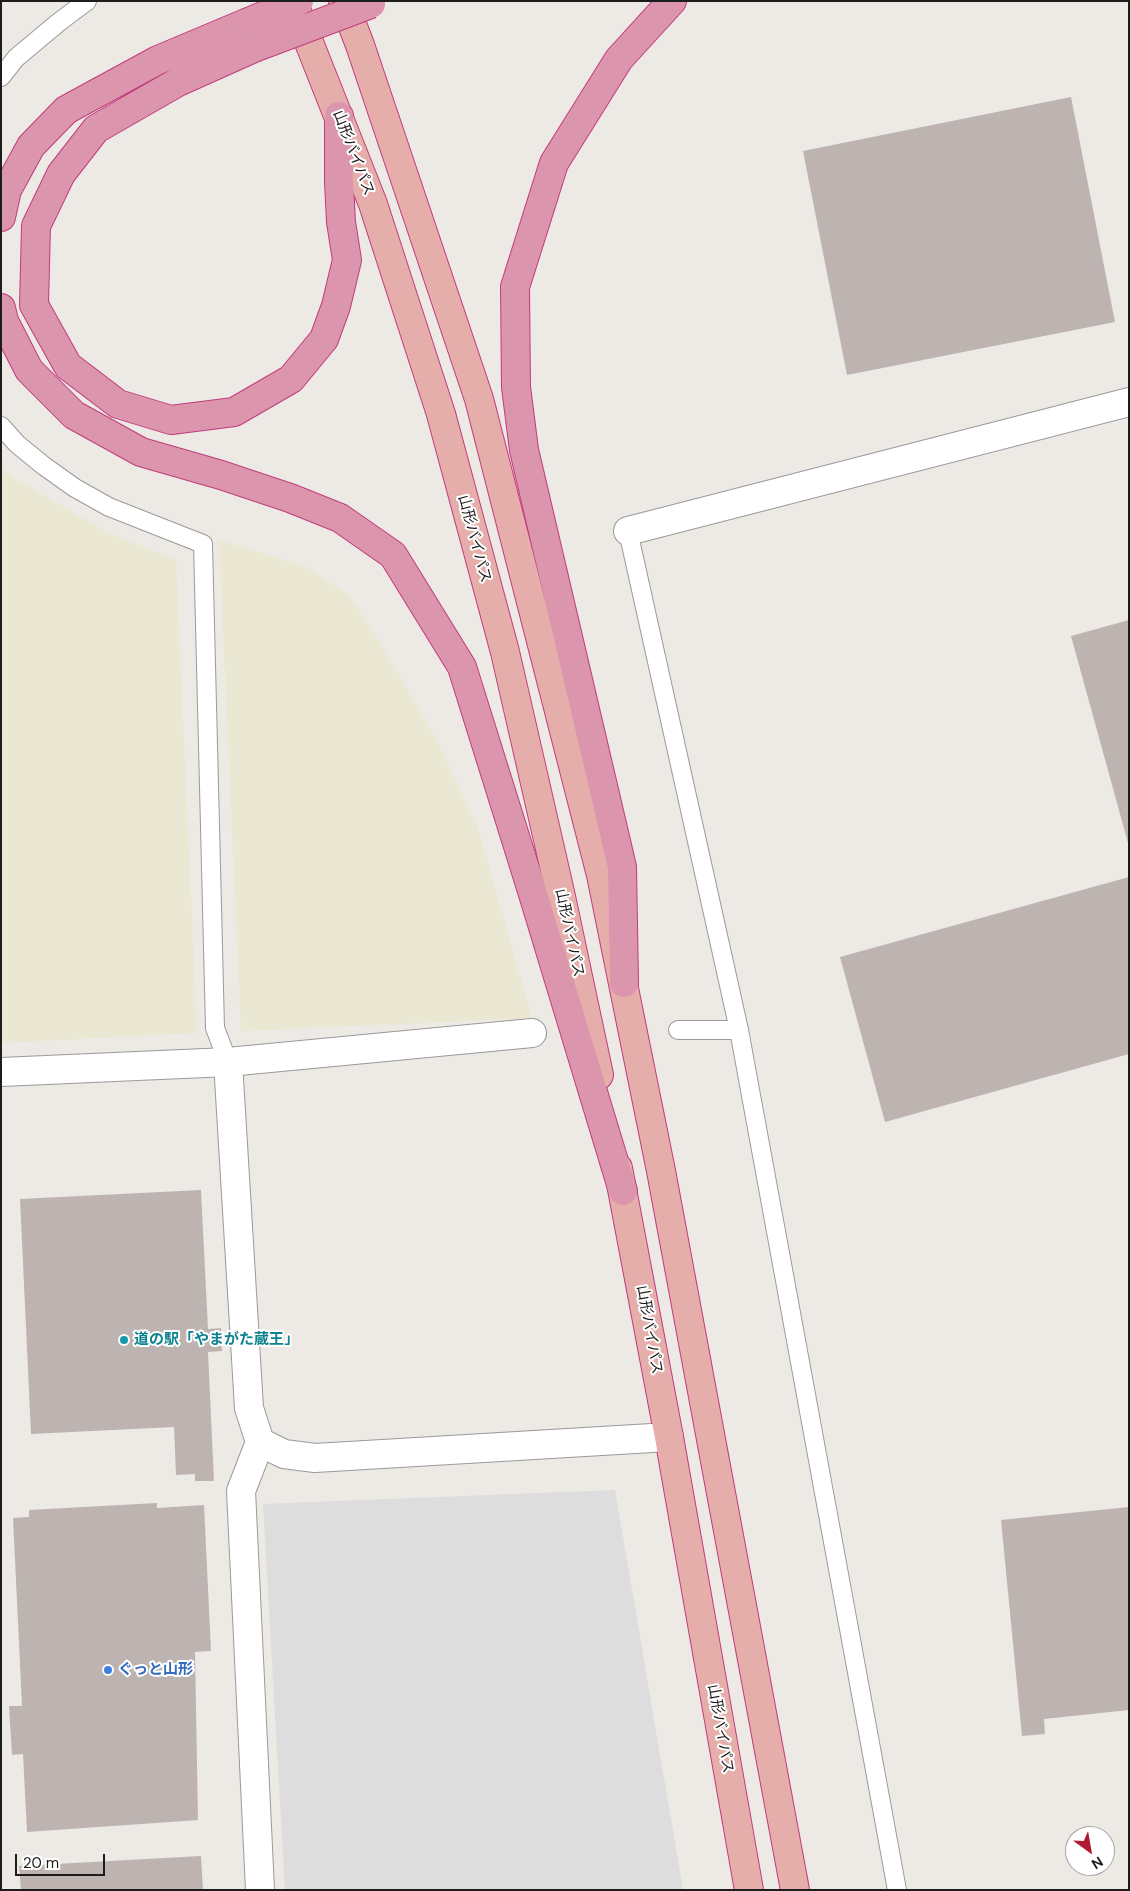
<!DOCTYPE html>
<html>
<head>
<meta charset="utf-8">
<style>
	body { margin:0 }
	#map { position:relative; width:1130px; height:1891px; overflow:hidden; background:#ede9e4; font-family:"DM Sans",sans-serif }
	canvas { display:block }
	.frame { position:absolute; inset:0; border:2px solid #1d1d1d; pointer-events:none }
	.north { position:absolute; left:1065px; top:1826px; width:50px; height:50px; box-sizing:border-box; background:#fff; border:1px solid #a5a5a5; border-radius:50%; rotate:148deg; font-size:14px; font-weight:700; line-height:20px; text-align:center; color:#1d1d1d }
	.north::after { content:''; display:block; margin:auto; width:18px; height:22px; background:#b11931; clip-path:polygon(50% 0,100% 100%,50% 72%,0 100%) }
	.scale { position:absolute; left:15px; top:1854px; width:90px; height:22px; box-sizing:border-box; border:2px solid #1d1d1d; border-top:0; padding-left:6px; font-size:15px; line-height:18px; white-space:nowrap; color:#1d1d1d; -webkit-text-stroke:4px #fff; paint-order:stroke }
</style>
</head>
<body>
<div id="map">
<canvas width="1130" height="1891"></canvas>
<div class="frame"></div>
<div class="north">N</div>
<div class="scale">20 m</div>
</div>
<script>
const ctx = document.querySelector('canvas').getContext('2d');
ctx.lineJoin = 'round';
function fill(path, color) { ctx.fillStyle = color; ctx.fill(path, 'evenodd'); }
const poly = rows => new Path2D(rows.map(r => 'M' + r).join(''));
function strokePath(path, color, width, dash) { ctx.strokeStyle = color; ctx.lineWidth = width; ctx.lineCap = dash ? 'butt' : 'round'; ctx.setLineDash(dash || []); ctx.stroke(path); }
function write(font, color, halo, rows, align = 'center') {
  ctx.font = font + ' "DM Sans","Noto Sans JP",sans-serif'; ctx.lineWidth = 4; ctx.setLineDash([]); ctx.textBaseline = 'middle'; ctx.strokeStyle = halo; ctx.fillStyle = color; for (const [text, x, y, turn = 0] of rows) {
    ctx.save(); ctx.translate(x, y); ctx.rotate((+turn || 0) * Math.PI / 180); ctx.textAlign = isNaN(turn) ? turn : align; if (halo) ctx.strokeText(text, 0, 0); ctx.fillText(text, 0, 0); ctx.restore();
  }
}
const farmland = poly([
	[1,467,12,477,108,533,176,560,197,1033,1,1043],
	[219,540,306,567,346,593,366,620,434,735,478,828,532,1018,241,1031]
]);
const parking = poly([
	[615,1490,683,1890,285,1890,263,1504]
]);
const building = poly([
	[1071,97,1115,322,847,375,803,151],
	[1129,620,1129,843,1128,843,1071,636],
	[1129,877,1129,1054,885,1122,840,957],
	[201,1190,208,1329,221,1328,222,1351,208,1352,214,1481,195,1481,195,1474,176,1475,174,1427,31,1434,20,1199],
	[157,1503,157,1508,204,1505,211,1651,195,1652,198,1820,27,1832,23,1754,12,1755,9,1706,22,1706,13,1518,29,1517,29,1510],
	[1129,1507,1129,1710,1044,1719,1045,1734,1022,1736,1001,1520],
	[201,1856,203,1890,21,1890,19,1866]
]);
const service = poly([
	[1,77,16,58,59,22,87,1],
	[1,426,17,444,44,466,75,488,109,507,203,544,215,1028,228,1062],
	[628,531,739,1030,897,1890],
	[678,1030,739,1030]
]);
const minor = poly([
	[628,531,1129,402],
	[228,1062,532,1033]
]);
const tertiary = poly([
	[1,1072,228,1062,249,1408,260,1442,284,1454,315,1458,669,1437],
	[260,1442,241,1491,260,1890]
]);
const trunk = poly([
	[343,1,360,45,479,399,601,875,661,1171,795,1890],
	[295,7,373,204,441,414,505,652,560,892,599,1075],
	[618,1168,669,1437,749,1890]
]);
const motorway = poly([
	[254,48,178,82,96,129,61,174,36,226,34,305,68,366,118,404,171,420,234,412,291,379,324,339,336,306,347,260,341,222,339,182,339,116],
	[1,217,7,190,31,146,66,110,158,60,246,23],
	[1,308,4,321,29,370,74,415,141,452,221,475,290,498,340,518,393,555,462,667,533,894,623,1191],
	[624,983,622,867,524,450,516,387,515,287,554,163,619,59,672,1]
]);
const motorwayBridge = poly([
	[246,23,299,1],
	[254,48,371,4]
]);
const markers = [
	[124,1340,5,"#0f9aa8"],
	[108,1670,5,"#3f7fe0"]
];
const streetNames = [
	["山形バイパス",353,153,69],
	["山形バイパス",474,539,75],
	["山形バイパス",569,933,78],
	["山形バイパス",649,1330,80],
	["山形バイパス",720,1729,80]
];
const cultureNames = [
	["道の駅「やまがた蔵王」",134,1340]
];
const shopNames = [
	["ぐっと山形",118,1670]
];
fill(farmland, '#eae8d2');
fill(parking, '#ddd');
fill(building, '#bdb4b2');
strokePath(service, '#9a9a9a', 20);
strokePath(minor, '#9a9a9a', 30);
strokePath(tertiary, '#9a9a9a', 30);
strokePath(trunk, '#c23a7e', 30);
strokePath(motorway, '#c23a7e', 30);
strokePath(service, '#fff', 18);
strokePath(minor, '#fff', 28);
strokePath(tertiary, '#fff', 28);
strokePath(trunk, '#e6aeaa', 28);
strokePath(motorway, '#db96ad', 28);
strokePath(motorwayBridge, '#c23a7e', 30, []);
strokePath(motorwayBridge, '#db96ad', 28);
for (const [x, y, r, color] of markers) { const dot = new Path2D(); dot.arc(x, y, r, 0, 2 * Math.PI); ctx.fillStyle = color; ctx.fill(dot); strokePath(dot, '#fff', 2); }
write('15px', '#1d1d1d', '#fff', streetNames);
write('bold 15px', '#0d838f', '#fff', cultureNames, 'left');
write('bold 15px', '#366cbe', '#fff', shopNames, 'left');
</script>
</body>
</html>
